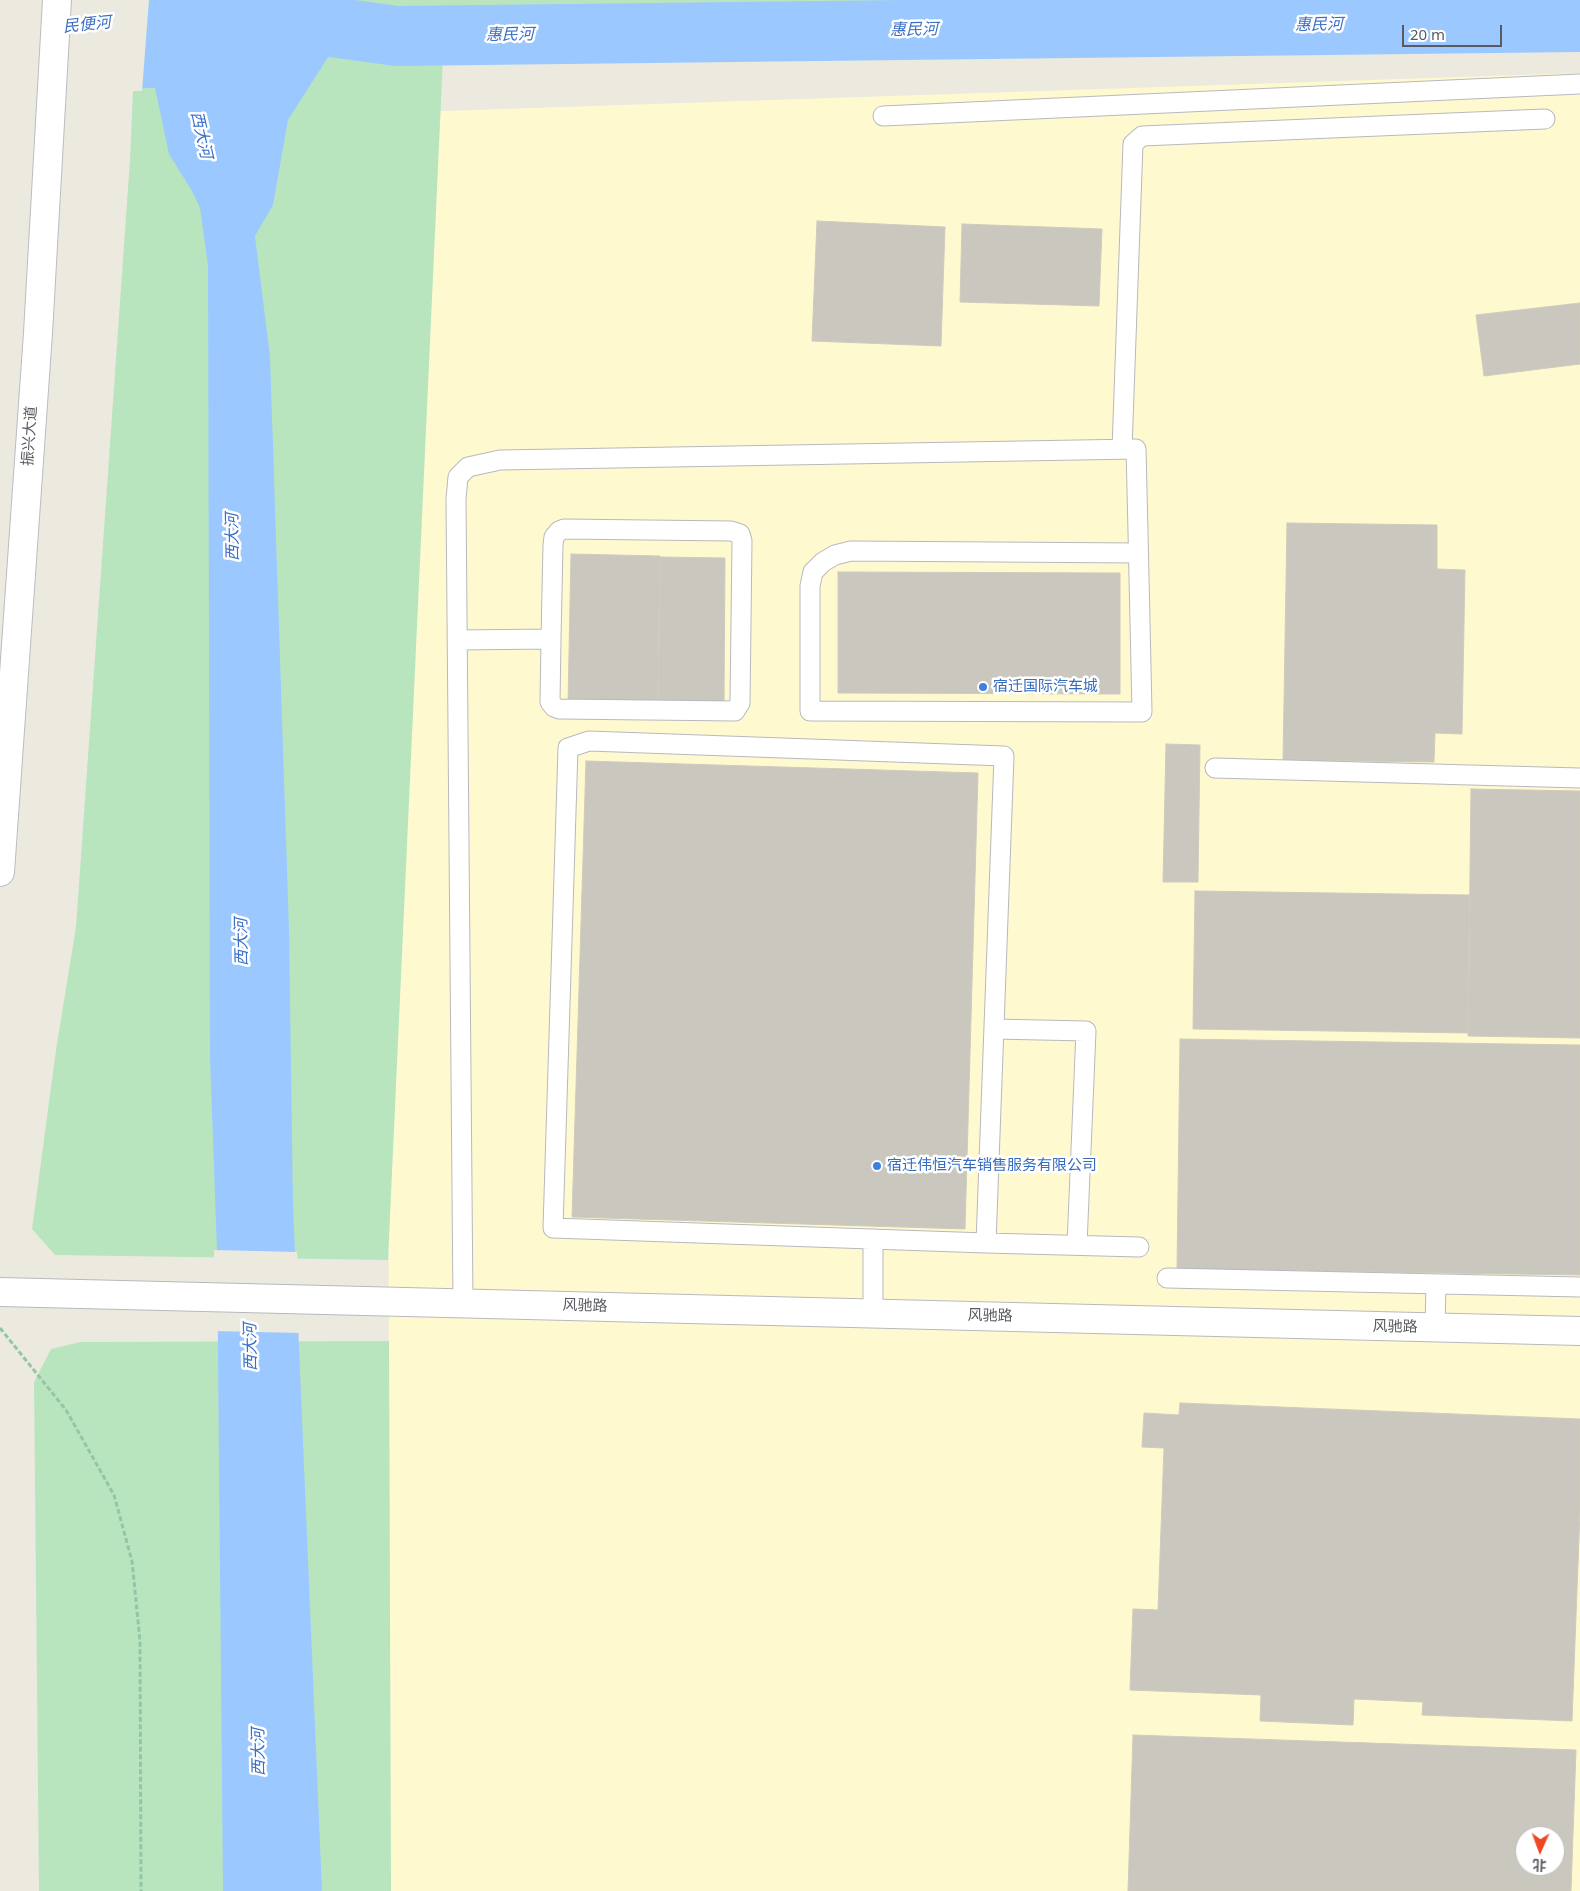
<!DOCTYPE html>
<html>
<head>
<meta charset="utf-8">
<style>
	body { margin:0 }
	#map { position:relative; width:1580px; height:1891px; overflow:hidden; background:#eceade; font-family:"Noto Sans","Noto Sans SC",sans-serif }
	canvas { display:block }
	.north { position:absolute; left:1515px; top:1826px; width:50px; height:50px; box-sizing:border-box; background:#fff; border:1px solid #bcbdc0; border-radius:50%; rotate:182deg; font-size:14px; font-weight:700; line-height:20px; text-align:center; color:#585b61 }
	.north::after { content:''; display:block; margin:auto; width:18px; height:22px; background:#ef4821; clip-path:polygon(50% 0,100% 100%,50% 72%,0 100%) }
	.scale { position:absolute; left:1402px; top:25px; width:100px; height:22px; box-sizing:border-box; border:2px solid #585b61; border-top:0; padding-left:6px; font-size:15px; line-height:18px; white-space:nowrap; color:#585b61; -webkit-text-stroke:4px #fff; paint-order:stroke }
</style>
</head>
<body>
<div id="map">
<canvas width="1580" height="1891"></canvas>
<div class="north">北</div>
<div class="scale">20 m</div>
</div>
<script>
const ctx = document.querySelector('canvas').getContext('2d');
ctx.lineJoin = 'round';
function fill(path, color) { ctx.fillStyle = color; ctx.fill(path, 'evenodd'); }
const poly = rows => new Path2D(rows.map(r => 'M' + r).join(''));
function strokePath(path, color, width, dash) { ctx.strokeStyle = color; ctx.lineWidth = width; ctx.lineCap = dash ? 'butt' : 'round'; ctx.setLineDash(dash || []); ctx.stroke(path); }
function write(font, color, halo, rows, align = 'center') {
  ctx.font = font + ' "Noto Sans","Noto Sans SC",sans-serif'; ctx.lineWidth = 5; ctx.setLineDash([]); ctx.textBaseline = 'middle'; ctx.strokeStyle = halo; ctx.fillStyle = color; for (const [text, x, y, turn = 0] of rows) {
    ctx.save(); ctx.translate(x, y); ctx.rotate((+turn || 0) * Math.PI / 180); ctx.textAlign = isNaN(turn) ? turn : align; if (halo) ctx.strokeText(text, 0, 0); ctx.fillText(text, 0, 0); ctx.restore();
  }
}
const commercial = poly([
	[1580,73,1580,1891,391,1891,384,113],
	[1525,1836,1555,1836,1555,1866,1525,1866]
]);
const green = poly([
	[137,0,1353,0,445,14,388,1260,55,1255,32,1229,56,1050,76,927,130,160],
	[389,1341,391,1891,39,1891,34,1382,51,1349,80,1342]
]);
const water = poly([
	[0,0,350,0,397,36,330,54,288,120,273,205,255,236,270,356,289,930,293,1205,322,1891,223,1891,217,1251,210,1057,208,266,200,208,192,191,169,154,155,88,0,91]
]);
const pier = poly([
	[0,0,149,0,142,91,0,93],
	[214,1250,297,1252,301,1333,215,1331]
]);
const river = poly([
	[254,0,299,19,331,27,397,36,1580,22]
]);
const building = poly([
	[817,221,945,227,941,346,812,341,817,221],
	[962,224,1102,229,1099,306,960,302,962,224],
	[1580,303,1580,364,1484,376,1476,315,1580,303],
	[1287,523,1437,525,1437,569,1465,570,1462,734,1435,733,1434,762,1283,760,1287,523],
	[571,554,660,556,658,704,568,703,571,554],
	[660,557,725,558,724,704,658,704,660,557],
	[838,572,1120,573,1120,694,838,693,838,572],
	[1166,744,1200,745,1198,882,1163,882,1166,744],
	[586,761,978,773,965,1229,572,1217,586,761],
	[1471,789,1580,791,1580,1038,1468,1036,1471,789],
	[1195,891,1470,895,1468,1033,1193,1029,1195,891],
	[1180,1039,1580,1045,1580,1275,1177,1269,1180,1039],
	[1180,1403,1580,1419,1580,1511,1572,1721,1422,1715,1423,1702,1354,1699,1353,1725,1260,1721,1261,1695,1130,1690,1133,1609,1158,1610,1164,1448,1142,1447,1144,1413,1179,1415,1180,1403],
	[1133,1735,1576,1750,1571,1891,1128,1891,1133,1735],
	[1525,1836,1555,1836,1555,1866,1525,1866,1525,1836]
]);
const path = poly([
	[0,1328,66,1410,114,1495,132,1561,140,1641,141,1891]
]);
const service = poly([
	[883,116,1580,84],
	[1122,449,1133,144,1142,136,1545,119],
	[457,640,551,639,550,702,554,707,559,709,735,711,740,703,742,541,740,534,731,531,564,529,559,531,554,537,553,545,551,639],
	[1215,768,1580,778],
	[994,1029,1086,1031,1077,1245],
	[986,1243,1004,756,589,741,568,748,553,1228,986,1243,1139,1247],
	[1167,1278,1580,1287],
	[463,1303,456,499,458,477,468,467,500,460,1136,449,1138,532,1142,712,810,711,810,586,813,572,823,562,835,555,851,551,1138,553],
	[873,1313,873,1239],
	[1435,1328,1436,1284]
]);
const minor = poly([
	[0,1292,1580,1331]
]);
const secondary = poly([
	[0,872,38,333,57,0]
]);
const markers = [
	[983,687,5,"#3f7fe0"],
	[877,1166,5,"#3f7fe0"]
];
const streetNames = [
	["振兴大道",30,436,-86],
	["风驰路",585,1306,2],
	["风驰路",990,1316,1],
	["风驰路",1395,1327,1]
];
const shopNames = [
	["宿迁国际汽车城",993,687],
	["宿迁伟恒汽车销售服务有限公司",887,1166]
];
const waterNames = [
	["民便河",87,25,-6],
	["惠民河",1319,25,-1],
	["惠民河",914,30,-1],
	["惠民河",510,35,-1],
	["西大河",201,135,77],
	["西大河",233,537,-91],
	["西大河",242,942,-91],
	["西大河",251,1347,-91],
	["西大河",259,1752,-91]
];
fill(commercial, '#fff9d0');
fill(green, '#b9e5be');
fill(water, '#9bc9ff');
fill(pier, '#eceade');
strokePath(river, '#9bc9ff', 60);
fill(building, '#c9c7be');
strokePath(building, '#d0ccbd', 1);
strokePath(service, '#b7b9bf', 21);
strokePath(minor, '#b7b9bf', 30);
strokePath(secondary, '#babcc4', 30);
strokePath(path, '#92c6a7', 3, [5, 2.5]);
strokePath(service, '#fff', 19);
strokePath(minor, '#fff', 28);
strokePath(secondary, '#fff', 28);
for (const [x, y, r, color] of markers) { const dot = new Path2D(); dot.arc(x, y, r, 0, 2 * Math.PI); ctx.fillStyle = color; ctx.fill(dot); strokePath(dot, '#fff', 2); }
write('15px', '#585b61', '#fff', streetNames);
write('15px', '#366cbe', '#fff', shopNames, 'left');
write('italic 16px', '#3a6fc6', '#fff', waterNames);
</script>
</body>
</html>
